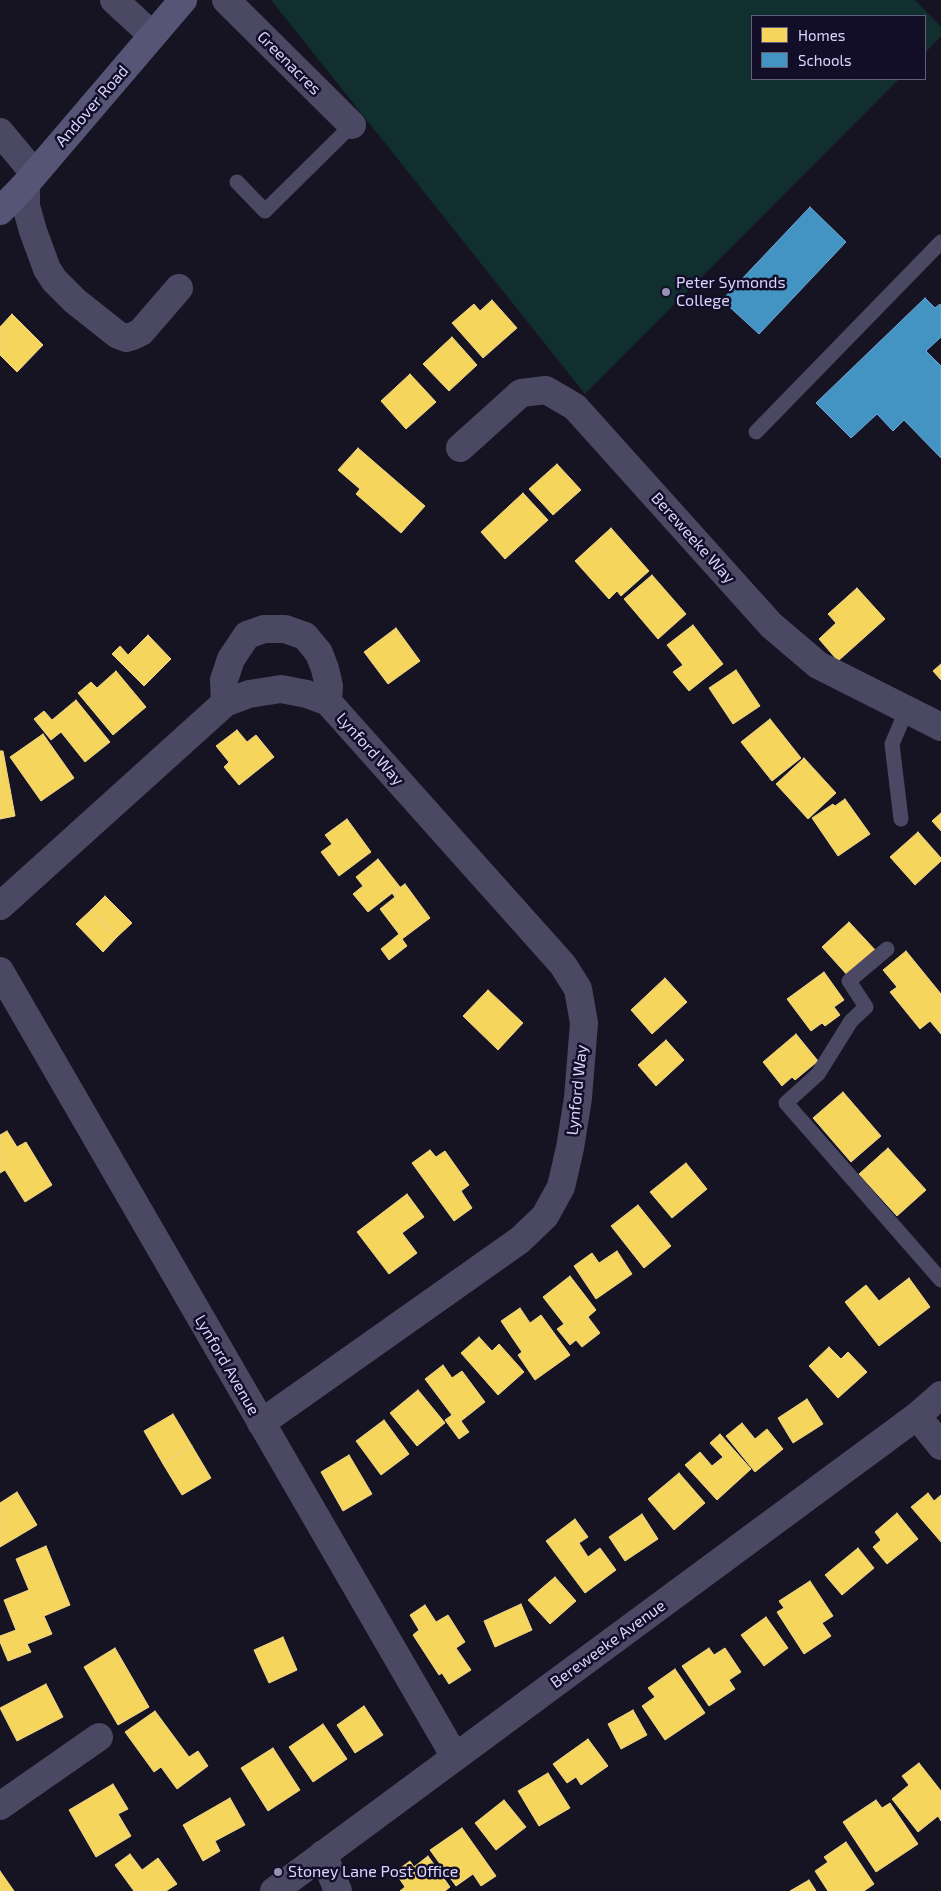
<!DOCTYPE html>
<html>
<head>
<meta charset="utf-8">
<style>
	body { margin:0 }
	#map { position:relative; width:941px; height:1891px; overflow:hidden; background:#161422; font-family:"Exo 2",sans-serif }
	canvas { display:block }
	.legend { position:absolute; left:751px; top:15px; width:175px; height:65px; box-sizing:border-box; background:#130e28; border:1px solid #635e7e; margin:0; padding:6px 9px; list-style:none; font-size:15px; color:#dad5ff }
	.legend li { display:flex; align-items:center; gap:10px; height:25px }
	.legend b { width:25px; border:1px solid #635e7e }
</style>
</head>
<body>
<div id="map">
<canvas width="941" height="1891"></canvas>
<ul class="legend">
<li><b style="height:14px;background:#f6d55c"></b>Homes</li>
<li><b style="height:14px;background:#4393c3"></b>Schools</li>
</ul>
</div>
<script>
const ctx = document.querySelector('canvas').getContext('2d');
ctx.lineJoin = 'round';
function fill(path, color) { ctx.fillStyle = color; ctx.fill(path, 'evenodd'); }
const poly = rows => new Path2D(rows.map(r => 'M' + r).join(''));
function strokePath(path, color, width, dash) { ctx.strokeStyle = color; ctx.lineWidth = width; ctx.lineCap = dash ? 'butt' : 'round'; ctx.setLineDash(dash || []); ctx.stroke(path); }
function write(font, color, halo, rows, align = 'center') {
  ctx.font = font + ' "Exo 2",sans-serif'; ctx.lineWidth = 5; ctx.setLineDash([]); ctx.textBaseline = 'middle'; ctx.strokeStyle = halo; ctx.fillStyle = color; for (const [text, x, y, turn = 0] of rows) {
    ctx.save(); ctx.translate(x, y); ctx.rotate((+turn || 0) * Math.PI / 180); ctx.textAlign = isNaN(turn) ? turn : align; if (halo) ctx.strokeText(text, 0, 0); ctx.fillText(text, 0, 0); ctx.restore();
  }
}
const green = poly([
	[271,0,915,0,941,27,941,36,925,53,925,16,752,16,752,79,899,79,585,394]
]);
const homes = poly([
	[492,300,517,328,483,358,452,323,474,304,480,311,492,300],
	[12,314,43,345,17,372,0,355,0,327,12,314],
	[452,337,477,365,449,391,423,364,452,337],
	[410,374,436,402,406,429,381,401,410,374],
	[358,448,425,506,401,533,356,494,360,489,338,470,358,448],
	[557,464,581,490,553,515,529,489,557,464],
	[523,493,548,520,505,559,481,532,523,493],
	[611,528,649,571,621,596,617,591,609,599,575,561,611,528],
	[652,575,686,614,658,639,624,599,652,575],
	[857,588,885,619,838,661,819,639,836,623,828,614,857,588],
	[693,625,723,664,689,691,673,672,683,665,667,645,693,625],
	[396,628,420,661,388,684,364,652,396,628],
	[148,635,171,659,144,686,112,654,120,646,128,655,148,635],
	[941,664,941,680,933,671,941,664],
	[736,670,760,706,733,724,709,688,736,670],
	[116,671,146,707,113,735,78,693,91,682,97,688,116,671],
	[76,700,110,742,85,762,61,732,51,740,34,719,44,711,52,720,76,700],
	[770,719,801,758,772,781,741,742,770,719],
	[237,730,247,742,256,735,274,757,239,785,224,767,229,762,216,746,237,730],
	[43,734,74,778,41,801,10,757,43,734],
	[0,751,3,751,15,816,0,819,0,751],
	[804,758,836,793,808,819,776,784,804,758],
	[845,799,870,834,838,856,812,818,833,804,835,806,845,799],
	[941,813,941,831,932,821,941,813],
	[347,819,371,852,339,876,321,852,332,844,325,835,347,819],
	[918,832,941,858,941,861,915,885,890,857,918,832],
	[378,859,400,887,368,912,353,894,363,886,356,877,378,859],
	[405,884,430,918,402,939,407,946,389,960,381,949,399,934,380,909,395,897,392,893,405,884],
	[105,896,132,923,117,937,91,910,105,896],
	[91,910,117,937,103,952,76,924,91,910],
	[849,922,877,952,849,977,822,947,849,922],
	[906,951,941,994,941,1034,930,1021,920,1029,890,992,897,987,883,970,906,951],
	[824,972,844,1000,834,1007,840,1015,825,1026,822,1023,811,1031,787,999,824,972],
	[665,978,687,1002,652,1034,631,1010,665,978],
	[488,990,523,1023,498,1050,463,1016,488,990],
	[796,1034,818,1061,795,1080,792,1077,782,1086,763,1062,796,1034],
	[666,1040,684,1060,656,1086,638,1065,666,1040],
	[843,1092,881,1136,851,1162,813,1118,843,1092],
	[7,1131,17,1147,26,1142,52,1185,25,1202,5,1170,0,1173,0,1135,7,1131],
	[888,1148,926,1190,897,1216,859,1174,888,1148],
	[430,1150,436,1157,445,1151,469,1185,461,1191,472,1208,454,1221,412,1163,430,1150],
	[686,1163,707,1189,672,1218,650,1192,686,1163],
	[407,1194,424,1217,402,1233,417,1253,389,1274,357,1232,407,1194],
	[638,1205,671,1246,644,1268,611,1226,638,1205],
	[617,1251,632,1274,596,1299,574,1266,592,1253,599,1263,617,1251],
	[570,1276,596,1310,588,1317,600,1333,582,1347,576,1340,570,1345,557,1329,564,1324,543,1297,570,1276],
	[909,1278,930,1307,879,1346,845,1302,866,1285,879,1301,909,1278],
	[520,1308,530,1323,541,1315,570,1355,535,1380,518,1355,522,1352,501,1321,520,1308],
	[479,1337,492,1351,499,1344,524,1372,498,1395,461,1353,479,1337],
	[829,1347,841,1359,848,1352,867,1372,838,1398,809,1366,829,1347],
	[443,1365,452,1378,462,1371,485,1402,461,1421,469,1432,459,1439,445,1420,452,1415,425,1379,443,1365],
	[418,1390,445,1423,417,1446,390,1413,418,1390],
	[807,1399,823,1424,793,1443,778,1418,807,1399],
	[173,1414,192,1446,163,1464,144,1431,173,1414],
	[384,1420,409,1454,381,1475,356,1441,384,1420],
	[742,1423,755,1439,767,1429,783,1449,755,1472,726,1436,742,1423],
	[720,1434,751,1469,717,1500,685,1465,700,1452,712,1466,723,1457,710,1443,720,1434],
	[192,1446,211,1478,182,1495,163,1464,192,1446],
	[349,1455,372,1494,343,1511,321,1472,349,1455],
	[679,1473,705,1503,674,1530,648,1499,679,1473],
	[17,1492,37,1525,0,1547,0,1503,17,1492],
	[928,1493,934,1501,941,1495,941,1542,911,1507,928,1493],
	[897,1513,918,1539,887,1564,873,1547,881,1540,875,1532,897,1513],
	[642,1514,658,1539,625,1561,609,1537,642,1514],
	[575,1519,588,1537,579,1543,588,1557,600,1548,616,1570,585,1593,546,1541,575,1519],
	[46,1546,70,1605,44,1616,52,1634,27,1644,31,1652,8,1661,0,1642,0,1636,16,1630,4,1600,29,1590,16,1559,46,1546],
	[858,1548,874,1568,842,1595,825,1575,858,1548],
	[555,1577,576,1601,550,1624,528,1600,555,1577],
	[810,1581,833,1616,822,1623,831,1636,804,1654,777,1612,784,1608,779,1601,810,1581],
	[521,1604,532,1630,495,1647,484,1621,521,1604],
	[425,1605,436,1622,448,1615,465,1642,456,1648,471,1670,449,1684,442,1673,439,1675,413,1635,419,1630,410,1615,425,1605],
	[766,1617,788,1648,764,1666,741,1635,766,1617],
	[283,1637,297,1670,269,1683,254,1650,283,1637],
	[115,1648,149,1707,118,1725,84,1667,115,1648],
	[709,1648,714,1655,725,1648,741,1672,729,1680,735,1689,709,1706,682,1666,709,1648],
	[675,1669,705,1713,665,1740,642,1706,655,1697,648,1688,675,1669],
	[46,1684,63,1717,17,1741,0,1708,46,1684],
	[364,1706,383,1735,355,1753,337,1725,364,1706],
	[633,1710,647,1735,621,1749,608,1724,633,1710],
	[155,1711,189,1757,198,1751,208,1766,177,1789,161,1767,154,1772,125,1732,155,1711],
	[323,1724,347,1759,313,1782,289,1747,323,1724],
	[588,1739,608,1766,581,1785,576,1777,567,1783,553,1764,588,1739],
	[273,1748,300,1790,268,1811,241,1768,273,1748],
	[919,1763,941,1791,941,1821,938,1816,918,1832,892,1799,909,1785,902,1776,919,1763],
	[548,1773,570,1808,539,1826,518,1791,548,1773],
	[113,1784,128,1809,118,1814,131,1836,96,1857,69,1810,113,1784],
	[230,1798,245,1825,215,1841,220,1851,203,1861,183,1825,230,1798],
	[504,1800,526,1827,496,1850,475,1823,504,1800],
	[876,1800,882,1808,890,1803,918,1844,876,1872,843,1822,876,1800],
	[462,1828,496,1876,481,1886,473,1874,456,1886,430,1850,462,1828],
	[846,1842,874,1884,864,1891,828,1891,815,1871,828,1862,824,1857,846,1842],
	[130,1854,142,1870,158,1858,177,1884,166,1891,134,1891,115,1865,130,1854],
	[428,1856,450,1887,445,1891,400,1891,405,1887,395,1872,410,1861,414,1867,428,1856],
	[0,1871,14,1891,0,1891,0,1871],
	[809,1880,816,1891,790,1891,809,1880]
]);
const schools = poly([
	[810,207,846,242,759,334,722,300,810,207],
	[925,298,935,308,940,304,941,306,941,337,926,351,941,366,941,458,904,420,893,431,877,414,851,438,816,403,925,298]
]);
const lane = poly([
	[237,182,265,211,352,125],
	[756,432,941,242],
	[901,819,892,744,907,709],
	[887,949,849,981,866,1007,851,1021,818,1074,786,1103,941,1280]
]);
const street = poly([
	[114,0,152,35],
	[226,0,352,125],
	[0,132,34,173],
	[26,184,26,206,33,231,47,269,54,280,75,301,118,335,126,338,133,336,141,332,179,288],
	[460,448,521,393,546,390,575,407,771,625,818,665,941,727],
	[225,703,224,680,231,659,247,635,264,629,285,629,305,636,319,653,325,669,329,686,328,702],
	[0,906,225,703,249,694,281,689,307,694,328,702,563,965,578,989,584,1023,578,1098,570,1148,561,1187,545,1216,520,1240,261,1423],
	[0,971,455,1757],
	[917,1416,941,1446],
	[0,1806,99,1737],
	[323,1854,338,1891],
	[274,1891,917,1416,941,1395]
]);
const secondary = poly([
	[0,211,26,184,183,0]
]);
const markers = [
	[666,292,5,"#9591b2"],
	[278,1872,5,"#9591b2"]
];
const streetNames = [
	["Greenacres",289,63,45],
	["Andover Road",92,106,-49],
	["Bereweeke Way",693,538,48],
	["Lynford Way",370,749,48],
	["Lynford Way",577,1090,-84],
	["Lynford Avenue",227,1365,60],
	["Bereweeke Avenue",608,1644,-36]
];
const poiNames = [
	["Peter Symonds",676,283],
	["College",676,301],
	["Stoney Lane Post Office",288,1872]
];
fill(green, '#122f30');
fill(homes, '#f6d55c');
strokePath(homes, '#eed58d', 1);
fill(schools, '#4393c3');
strokePath(schools, '#70a7d5', 1);
strokePath(lane, '#4a4863', 15);
strokePath(street, '#4a4863', 28);
strokePath(secondary, '#575576', 28);
for (const [x, y, r, color] of markers) { const dot = new Path2D(); dot.arc(x, y, r, 0, 2 * Math.PI); ctx.fillStyle = color; ctx.fill(dot); strokePath(dot, '#130e28', 2); }
write('16px', '#dad5ff', '#130e28', streetNames);
write('16px', '#dad5ff', '#130e28', poiNames, 'left');
</script>
</body>
</html>
